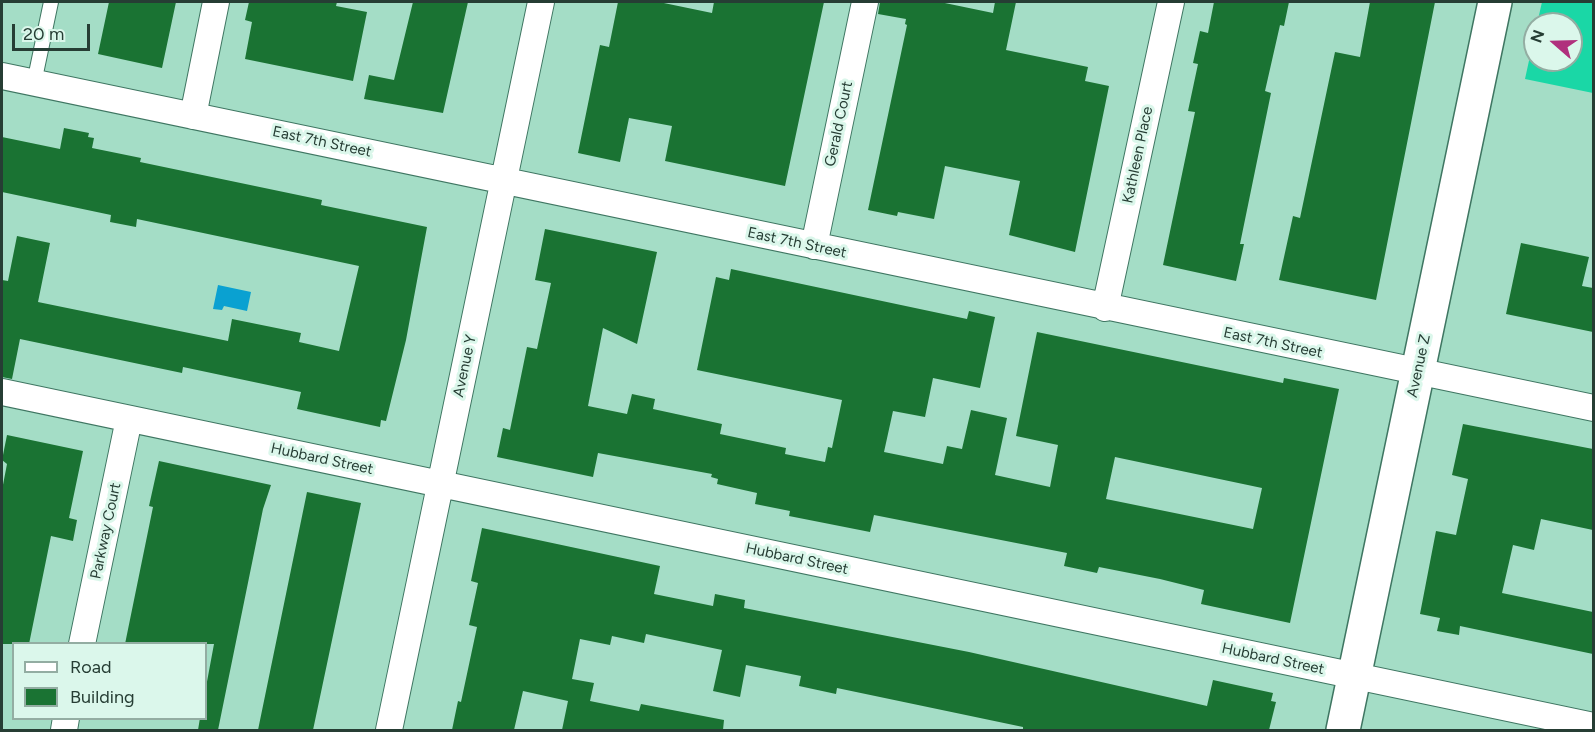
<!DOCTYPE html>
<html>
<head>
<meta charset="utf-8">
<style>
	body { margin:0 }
	#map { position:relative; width:1595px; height:732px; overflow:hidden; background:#a4ddc6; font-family:Figtree,sans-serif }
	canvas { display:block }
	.frame { position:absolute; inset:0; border:3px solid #263d34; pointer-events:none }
	.legend { position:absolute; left:12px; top:642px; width:195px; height:78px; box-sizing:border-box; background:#dbf7eb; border:2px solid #93ada2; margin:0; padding:8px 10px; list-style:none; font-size:18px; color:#263d34 }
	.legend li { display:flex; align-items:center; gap:12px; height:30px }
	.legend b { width:30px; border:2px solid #93ada2 }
	.north { position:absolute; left:1523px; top:12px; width:60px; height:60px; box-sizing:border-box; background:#dbf7eb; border:2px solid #93ada2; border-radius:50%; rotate:290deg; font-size:16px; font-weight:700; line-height:24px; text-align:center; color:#263d34 }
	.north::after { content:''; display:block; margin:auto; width:21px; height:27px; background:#b0307d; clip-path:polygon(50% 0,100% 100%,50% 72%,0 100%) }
	.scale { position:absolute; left:12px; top:24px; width:78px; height:27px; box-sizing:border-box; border:3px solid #263d34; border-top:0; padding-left:8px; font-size:18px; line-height:21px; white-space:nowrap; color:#263d34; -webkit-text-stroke:4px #dbf7eb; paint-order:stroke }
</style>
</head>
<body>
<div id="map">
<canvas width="1595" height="732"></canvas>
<div class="frame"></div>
<ul class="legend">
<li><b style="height:8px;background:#fff"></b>Road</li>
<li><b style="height:16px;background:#1a7333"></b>Building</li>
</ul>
<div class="north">N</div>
<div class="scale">20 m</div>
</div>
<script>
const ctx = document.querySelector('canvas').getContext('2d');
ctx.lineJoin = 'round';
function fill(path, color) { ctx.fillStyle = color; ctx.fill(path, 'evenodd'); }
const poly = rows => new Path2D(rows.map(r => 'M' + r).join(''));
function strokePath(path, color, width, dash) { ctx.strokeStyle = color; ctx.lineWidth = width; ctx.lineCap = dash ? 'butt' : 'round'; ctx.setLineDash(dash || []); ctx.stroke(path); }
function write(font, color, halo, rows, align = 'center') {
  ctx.font = font + ' Figtree,sans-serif'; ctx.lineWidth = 6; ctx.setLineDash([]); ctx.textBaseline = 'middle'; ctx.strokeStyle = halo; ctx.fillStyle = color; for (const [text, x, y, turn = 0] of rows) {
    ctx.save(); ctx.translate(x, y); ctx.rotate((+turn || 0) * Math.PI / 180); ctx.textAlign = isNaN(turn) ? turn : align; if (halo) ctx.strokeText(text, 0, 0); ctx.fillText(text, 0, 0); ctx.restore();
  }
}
const green = poly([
	[1542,2,1593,2,1593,93,1525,79,1535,33,1535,60,1571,60,1571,24,1537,24]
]);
const water = poly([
	[218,285,251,292,247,311,224,306,222,310,213,309]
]);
const building = poly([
	[109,2,176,2,162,68,98,54],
	[249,2,337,2,336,6,367,12,353,81,245,59,252,22,245,20],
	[413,2,468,2,443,113,364,99,369,75,394,80],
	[618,2,659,2,712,13,714,2,824,2,785,186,665,161,672,126,629,118,620,162,578,153,600,45,609,47],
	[880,2,940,2,993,13,995,2,1016,2,1006,50,1088,67,1085,81,1109,86,1075,252,1009,235,1020,181,945,166,934,219,898,212,897,216,868,210,907,25,905,24,906,19,878,14],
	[1214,2,1289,2,1284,26,1280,25,1265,91,1271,93,1240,244,1244,244,1236,281,1163,265,1195,112,1188,111,1198,64,1193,63,1200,31,1208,33],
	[1370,2,1435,2,1376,300,1279,280,1293,216,1300,218,1335,52,1360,57],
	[64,128,89,133,88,137,94,138,92,148,141,158,140,162,322,200,321,205,427,227,406,340,386,421,381,420,380,427,297,409,301,392,183,367,182,373,20,339,12,379,2,377,2,280,8,281,17,236,50,243,38,302,228,341,232,319,301,333,299,342,339,351,359,266,137,219,136,227,110,222,111,215,2,192,2,137,60,149],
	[545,229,657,252,637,344,603,328,588,406,627,414,632,394,655,399,653,409,722,424,720,434,786,448,785,454,825,462,828,447,832,448,842,400,697,370,716,277,729,280,731,269,967,319,969,311,995,317,980,388,933,378,925,417,893,411,884,452,943,464,947,446,962,449,971,410,1007,418,995,475,1050,487,1058,445,1016,436,1037,332,1283,383,1284,378,1339,389,1290,623,1201,604,1204,590,1160,579,1099,567,1097,573,1064,566,1067,553,874,515,870,532,789,516,790,511,755,504,757,493,717,484,718,479,711,477,712,474,598,453,593,477,497,457,503,428,510,430,527,347,537,349,551,283,535,280],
	[1115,457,1262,488,1253,529,1106,499],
	[1521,243,1589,257,1582,286,1593,288,1593,332,1506,314],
	[1463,424,1593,449,1593,530,1541,519,1534,550,1513,545,1502,593,1593,612,1593,654,1460,626,1459,635,1437,631,1440,618,1420,614,1436,531,1456,535,1468,479,1452,475],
	[7,435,83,451,69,518,77,520,73,541,51,536,29,644,2,644,2,490,7,464,2,460],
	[159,461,271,485,263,509,218,730,198,730,200,718,206,718,206,687,214,644,125,644,153,507,149,506],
	[307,492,361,503,313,730,258,730],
	[482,528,660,566,654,594,713,606,715,594,745,600,744,608,969,652,1207,706,1213,680,1273,693,1271,701,1276,702,1269,730,1023,730,1023,727,837,688,836,694,799,686,801,676,746,665,740,697,713,691,722,650,646,634,644,643,612,636,610,645,580,639,572,679,594,683,590,701,639,711,641,704,724,720,723,730,562,730,568,701,523,691,514,730,452,730,458,701,461,702,477,627,469,625,478,583,471,581]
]);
const service = poly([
	[34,83,51,2]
]);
const minor = poly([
	[2,76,1594,408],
	[193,116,216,2],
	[814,246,865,2],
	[1105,308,1171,2],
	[2,392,1594,726],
	[82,644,129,419],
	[64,730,66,718],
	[389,730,541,2]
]);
const tertiary = poly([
	[1343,730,1495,2]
]);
const streetNames = [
	["Gerald Court",839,124,-78],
	["East 7th Street",322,142,12],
	["Kathleen Place",1138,155,-78],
	["East 7th Street",797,243,12],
	["East 7th Street",1273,343,12],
	["Avenue Y",465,366,-78],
	["Avenue Z",1419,366,-78],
	["Hubbard Street",322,459,12],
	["Parkway Court",106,531,-78],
	["Hubbard Street",797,559,12],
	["Hubbard Street",1273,659,12]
];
fill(green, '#1ad7a6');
fill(water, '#0aa1d1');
fill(building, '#1a7333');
strokePath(service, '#3f7662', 16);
strokePath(minor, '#3f7662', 28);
strokePath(tertiary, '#3f7662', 36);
strokePath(service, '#fff', 14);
strokePath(minor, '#fff', 26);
strokePath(tertiary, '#fff', 33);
write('15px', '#263d34', '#dbf7eb', streetNames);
</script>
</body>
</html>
